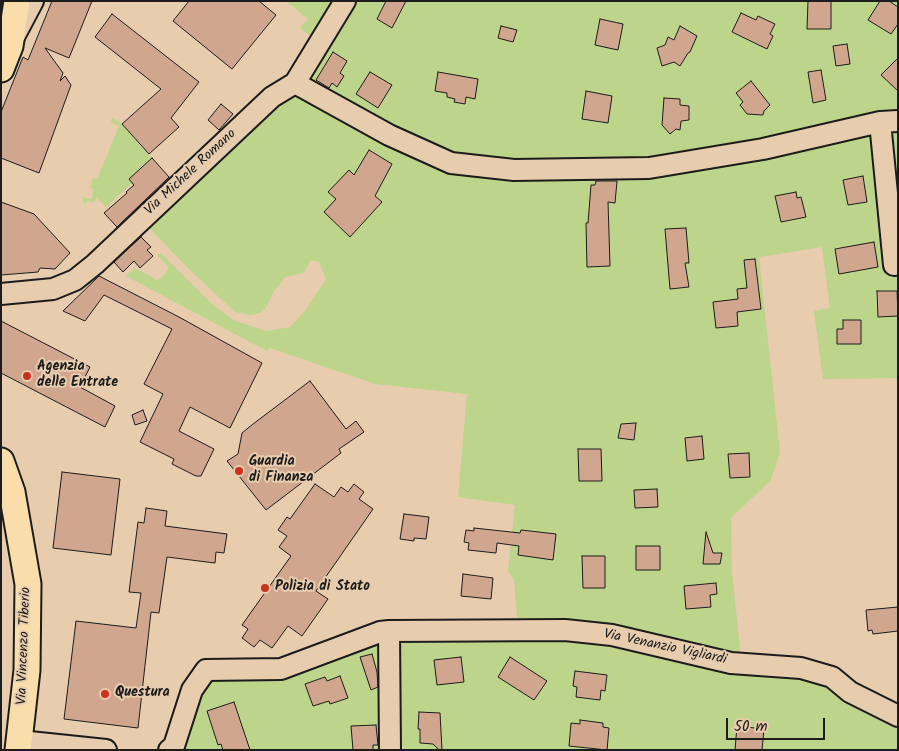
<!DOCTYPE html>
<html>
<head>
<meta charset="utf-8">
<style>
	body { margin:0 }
	#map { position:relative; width:899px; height:751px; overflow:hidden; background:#e7ccae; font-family:Kalam,sans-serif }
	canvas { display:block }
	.frame { position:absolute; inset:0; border:2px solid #1c1c1c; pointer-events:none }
	.scale { position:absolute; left:726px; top:718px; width:99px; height:22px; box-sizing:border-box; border:2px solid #1c1c1c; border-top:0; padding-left:6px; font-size:15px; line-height:18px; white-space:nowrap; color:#1c1c1c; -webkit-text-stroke:4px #e7ccae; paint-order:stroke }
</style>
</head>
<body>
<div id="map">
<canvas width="899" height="751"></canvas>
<div class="frame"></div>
<div class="scale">50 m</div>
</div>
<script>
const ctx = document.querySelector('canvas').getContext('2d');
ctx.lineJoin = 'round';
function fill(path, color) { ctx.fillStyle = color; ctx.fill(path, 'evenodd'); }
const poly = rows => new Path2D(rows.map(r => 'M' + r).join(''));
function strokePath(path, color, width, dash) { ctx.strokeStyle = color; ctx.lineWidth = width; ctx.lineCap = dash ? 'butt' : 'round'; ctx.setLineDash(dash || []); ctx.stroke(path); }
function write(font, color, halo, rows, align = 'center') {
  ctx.font = font + ' Kalam,sans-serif'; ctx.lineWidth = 4; ctx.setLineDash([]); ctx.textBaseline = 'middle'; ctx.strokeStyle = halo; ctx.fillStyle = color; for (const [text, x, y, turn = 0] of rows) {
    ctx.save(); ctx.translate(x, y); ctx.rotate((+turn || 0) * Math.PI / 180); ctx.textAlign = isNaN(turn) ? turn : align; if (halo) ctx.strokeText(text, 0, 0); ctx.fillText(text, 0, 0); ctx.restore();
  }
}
const green = poly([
	[286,1,338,1,316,40,300,28,308,19],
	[356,1,898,1,898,378,823,379,814,311,830,308,822,247,759,257,780,453,770,481,731,518,732,572,741,658,518,624,514,580,508,571,515,505,458,497,467,394,375,384,270,348,267,351,126,276,135,268,157,280,164,275,168,269,167,265,157,255,161,253,212,304,233,320,266,331,290,327,305,311,326,279,319,262,310,260,304,273,285,277,274,291,267,306,262,312,251,315,235,312,193,273,147,226,275,106,288,99,299,96],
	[112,118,122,124,155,162,106,207,97,198,94,202,87,201,84,205,82,197,91,199,94,190,90,187,93,178,97,179,119,126,111,122],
	[520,635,613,642,801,672,898,720,898,750,182,750,201,688,213,678,380,640]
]);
const building = poly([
	[52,1,92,1,69,58,45,48,63,73,60,81,65,76,71,85,39,173,1,158,1,112,23,57,28,60,52,1],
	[189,1,259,1,276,15,232,69,173,21,189,1],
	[386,1,406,1,392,28,377,19,386,1],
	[808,1,831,1,831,29,807,29,808,1],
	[880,1,889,1,898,7,898,24,891,34,868,20,880,1],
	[741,13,756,20,758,16,775,24,770,34,773,36,767,49,732,32,741,13],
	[112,14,199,82,171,118,179,127,149,154,122,124,161,89,95,37,112,14],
	[600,19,623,24,618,50,595,45,600,19],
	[501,26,517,30,513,42,498,38,501,26],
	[680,26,697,36,690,52,688,53,680,66,674,62,662,66,657,48,665,45,668,37,674,40,680,26],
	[847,44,850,64,836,66,833,46,847,44],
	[333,52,347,61,340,73,344,76,337,87,332,83,329,88,316,80,333,52],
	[898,58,898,91,881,75,898,58],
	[821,70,826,100,813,103,808,72,821,70],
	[370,72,392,85,378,108,356,94,370,72],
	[438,72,478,79,475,99,466,97,465,104,454,102,455,99,447,97,447,93,435,91,438,72],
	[751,81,770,105,764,111,763,115,747,114,740,105,743,102,736,93,751,81],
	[586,91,612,96,608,123,582,119,586,91],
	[664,98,680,99,680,105,689,106,689,120,681,121,680,130,676,129,670,134,662,125,664,98],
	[221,104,233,114,219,130,208,120,221,104],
	[369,150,392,164,375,196,382,202,350,237,324,212,336,199,328,192,349,170,354,175,369,150],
	[152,158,169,177,117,227,104,213,127,193,126,192,134,185,129,179,152,158],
	[863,176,867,202,848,205,843,180,863,176],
	[596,181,617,181,615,203,608,202,610,266,587,267,586,223,588,223,591,185,595,185,596,181],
	[796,192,797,198,801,197,806,217,781,222,775,196,796,192],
	[1,202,34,214,70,253,55,269,40,268,38,272,1,275,1,202],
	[686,228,689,263,685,263,689,287,670,289,665,229,686,228],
	[141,237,151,247,147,250,153,256,140,268,134,261,123,272,114,262,141,237],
	[874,242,878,267,839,274,835,249,874,242],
	[755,259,761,309,737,312,738,326,716,328,713,302,738,299,737,289,747,288,744,260,755,259],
	[99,276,179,317,262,363,230,428,190,407,179,431,214,449,201,476,196,476,172,464,174,459,140,442,163,394,144,384,172,329,104,295,85,321,63,311,99,276],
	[877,291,897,291,898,316,878,317,877,291],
	[843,320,861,320,861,344,837,344,837,329,843,329,843,320],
	[1,321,90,367,80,387,115,406,105,427,1,373,1,321],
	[310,381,346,429,356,421,364,432,339,449,341,453,266,510,227,461,238,454,242,433,253,424,310,381],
	[143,410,147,421,135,425,132,415,143,410],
	[636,423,634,440,618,438,621,424,636,423],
	[702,436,704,459,687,461,685,438,702,436],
	[578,449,601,449,602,481,579,481,578,449],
	[749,453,750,477,730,478,728,454,749,453],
	[62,472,120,479,111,555,53,548,62,472],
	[315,484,334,497,341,487,348,492,354,484,364,492,359,499,373,509,316,591,328,599,302,636,288,626,272,648,260,640,254,647,242,638,248,629,242,625,291,556,279,547,287,536,278,530,287,517,290,519,315,484],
	[657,489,658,507,635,508,634,490,657,489],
	[146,508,167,511,165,526,227,534,224,553,216,552,215,563,167,557,159,613,151,612,138,728,64,719,76,621,136,628,141,593,129,592,138,522,144,523,146,508],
	[404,514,429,517,426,539,414,538,414,541,400,539,404,514],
	[474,528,520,533,521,530,556,534,553,560,518,555,519,546,497,543,496,553,468,550,469,543,464,542,466,530,474,531,474,528],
	[706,532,713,553,722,553,720,564,703,564,706,532],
	[636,546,660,546,660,570,636,570,636,546],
	[582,556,605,556,605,588,583,588,582,556],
	[463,574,493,578,491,599,461,596,463,574],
	[716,583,717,594,710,595,711,607,686,609,684,586,716,583],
	[898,607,898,631,873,634,872,630,868,631,866,610,898,607],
	[372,654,377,672,378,687,371,690,360,657,372,654],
	[461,657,464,682,437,685,434,660,461,657],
	[510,657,547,681,534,700,498,677,510,657],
	[575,671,607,675,605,691,601,690,600,700,576,697,577,687,573,686,575,671],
	[340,676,348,698,330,704,329,701,313,706,305,684,325,677,327,681,340,676],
	[234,702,250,750,223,750,221,744,218,745,207,711,234,702],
	[419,712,440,713,442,750,439,750,433,744,420,743,420,729,418,729,419,712],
	[580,720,603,723,603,727,609,728,607,750,569,746,571,723,580,724,580,720],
	[376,725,378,745,373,745,373,750,353,750,351,726,376,725],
	[737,726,764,729,762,750,735,750,737,726]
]);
const minor = poly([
	[15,35,33,1],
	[295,83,389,135,451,163,514,170,649,168,763,149,880,122,898,121],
	[880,122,894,265],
	[1,294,53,289,75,280,95,264,272,97,295,83,345,1],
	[389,631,390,750],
	[20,741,106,750],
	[169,750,174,746,192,690,206,670,281,669,380,632,389,631,565,630,612,635,731,663,801,668,832,677,850,692,898,716]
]);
const major = poly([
	[1,69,10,46,17,1],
	[1,461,12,492,28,584,27,670,18,750]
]);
const markers = [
	[27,376,5,"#c8321e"],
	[239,471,5,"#c8321e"],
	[265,588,5,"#c8321e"],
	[105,694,5,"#c8321e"]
];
const streetNames = [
	["Via Michele Romano",191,173,-43],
	["Via Vincenzo Tiberio",25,646,-88],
	["Via Venanzio Vigliardi",665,648,12]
];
const poiNames = [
	["Agenzia",37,368],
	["delle Entrate",37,384],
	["Guardia",249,463],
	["di Finanza",249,479],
	["Polizia di Stato",275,588],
	["Questura",115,694]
];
fill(green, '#bcd58b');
fill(building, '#d1a68e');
strokePath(building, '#1c1c1c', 1);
strokePath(minor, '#1c1c1c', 24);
strokePath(major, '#1c1c1c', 29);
strokePath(minor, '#e7ccae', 20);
strokePath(major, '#f9deab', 25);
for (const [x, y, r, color] of markers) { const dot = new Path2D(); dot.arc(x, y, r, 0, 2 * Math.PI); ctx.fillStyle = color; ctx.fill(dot); strokePath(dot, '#e7ccae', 2); }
write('14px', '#1c1c1c', '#e7ccae', streetNames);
write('bold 14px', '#1c1c1c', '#e7ccae', poiNames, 'left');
</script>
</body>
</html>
